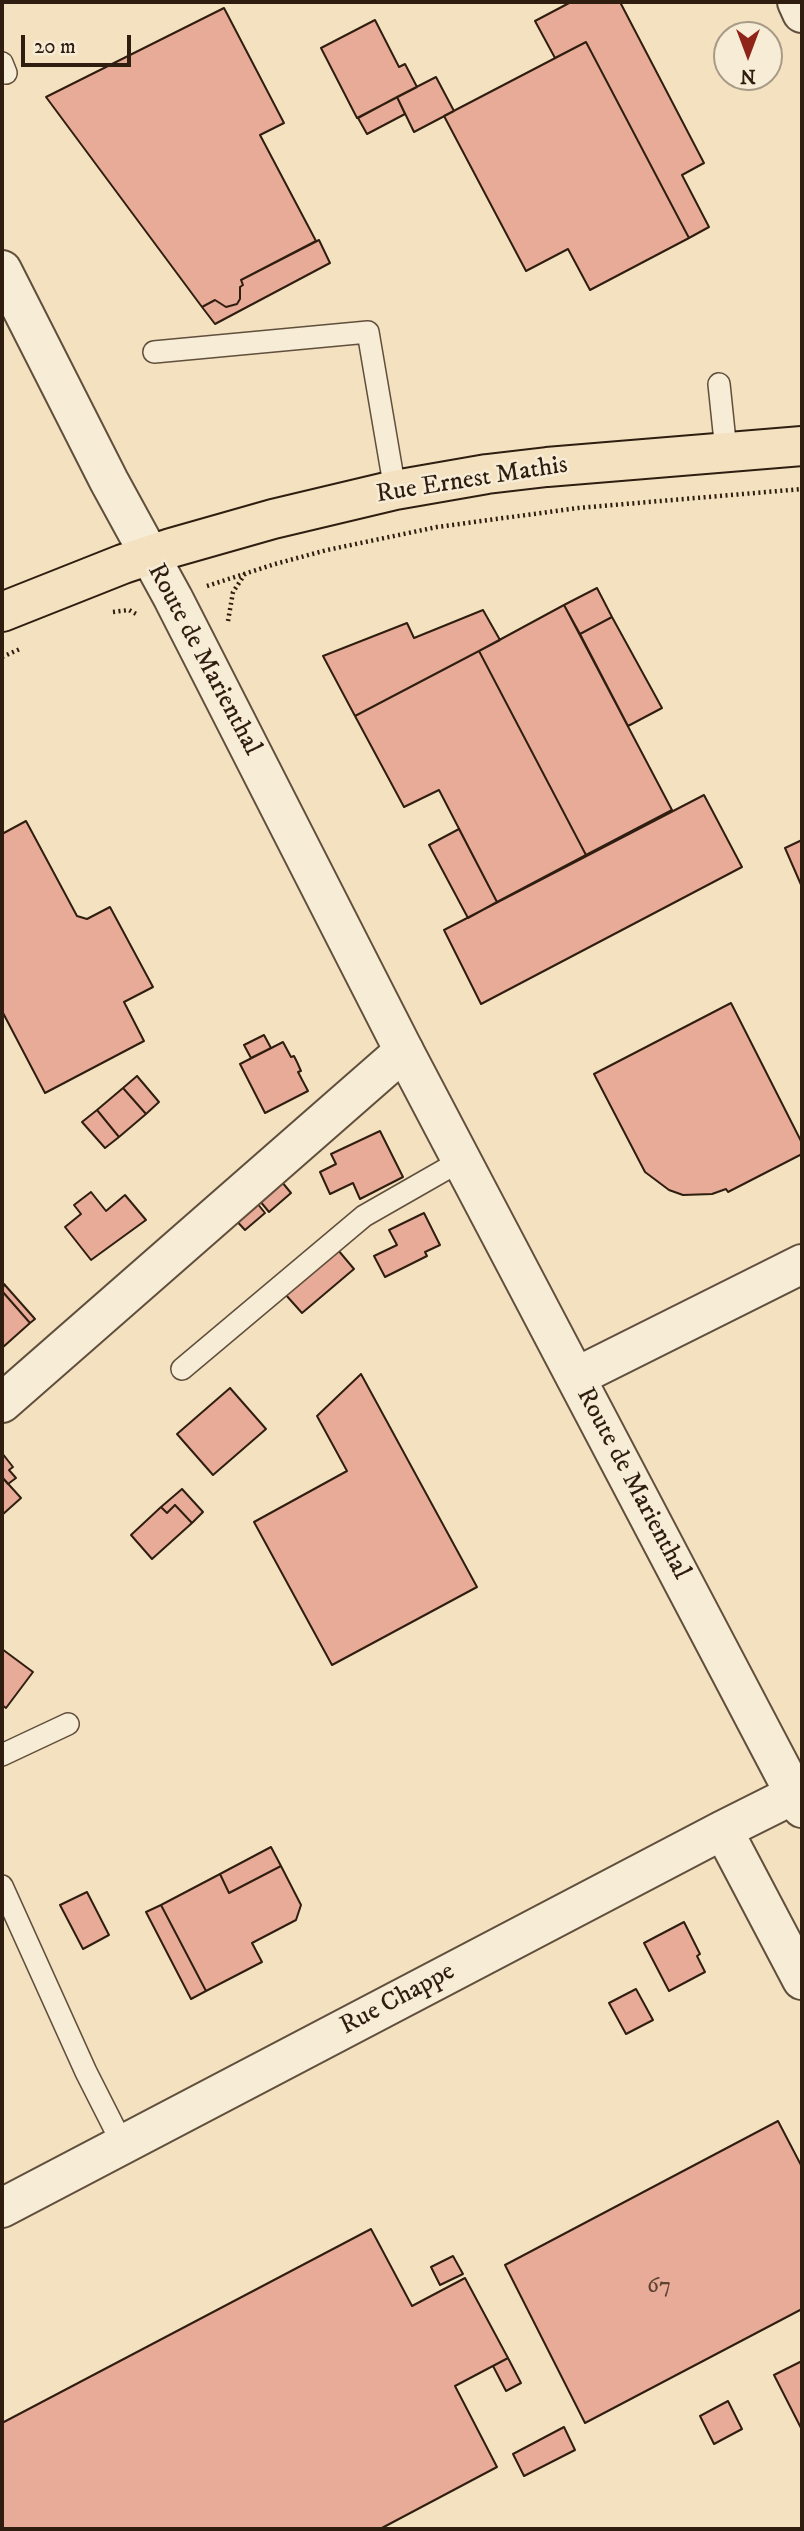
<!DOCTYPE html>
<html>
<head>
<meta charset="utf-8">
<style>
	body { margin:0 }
	#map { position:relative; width:804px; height:2531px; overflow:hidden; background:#f3e1c0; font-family:"IM FELL DW Pica",serif }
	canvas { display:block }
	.frame { position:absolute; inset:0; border:4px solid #2f1e10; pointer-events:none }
	.north { position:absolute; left:713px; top:21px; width:70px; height:70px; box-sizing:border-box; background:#f7ecd6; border:2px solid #a79a87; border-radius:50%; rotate:180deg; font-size:19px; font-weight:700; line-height:28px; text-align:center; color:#2f1e10 }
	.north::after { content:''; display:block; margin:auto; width:24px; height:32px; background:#8f2418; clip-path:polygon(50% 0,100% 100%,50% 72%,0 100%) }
	.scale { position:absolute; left:21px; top:35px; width:110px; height:32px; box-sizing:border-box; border:4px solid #2f1e10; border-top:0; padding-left:9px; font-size:21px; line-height:24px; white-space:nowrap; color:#2f1e10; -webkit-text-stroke:5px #f7ecd6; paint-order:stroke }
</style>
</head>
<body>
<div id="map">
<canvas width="804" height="2531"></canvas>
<div class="frame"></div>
<div class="north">N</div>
<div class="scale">20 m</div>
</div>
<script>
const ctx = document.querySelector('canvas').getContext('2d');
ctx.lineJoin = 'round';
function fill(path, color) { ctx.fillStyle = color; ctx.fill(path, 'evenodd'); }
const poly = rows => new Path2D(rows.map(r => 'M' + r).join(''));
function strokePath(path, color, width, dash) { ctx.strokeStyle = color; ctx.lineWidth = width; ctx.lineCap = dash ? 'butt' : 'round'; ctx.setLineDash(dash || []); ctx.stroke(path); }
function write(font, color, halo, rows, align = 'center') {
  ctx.font = font + ' "IM FELL DW Pica",serif'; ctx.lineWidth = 5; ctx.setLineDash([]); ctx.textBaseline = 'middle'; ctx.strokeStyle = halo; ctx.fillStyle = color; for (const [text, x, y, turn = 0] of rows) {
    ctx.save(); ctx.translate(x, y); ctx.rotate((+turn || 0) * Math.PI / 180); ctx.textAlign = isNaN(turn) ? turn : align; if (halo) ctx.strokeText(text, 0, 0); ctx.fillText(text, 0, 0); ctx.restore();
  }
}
const building = poly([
	[571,2,620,2,704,163,682,175,709,227,689,238,586,42,555,58,535,21,571,2],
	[224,8,284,123,260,135,316,241,241,280,243,285,240,287,240,299,237,304,226,307,215,300,202,307,46,97,224,8],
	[375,20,399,67,405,64,417,87,357,118,321,48,375,20],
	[586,42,689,238,590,290,568,249,526,271,444,116,586,42],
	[436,77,454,111,414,132,397,97,436,77],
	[397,97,405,114,367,134,358,118,397,97],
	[319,240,330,263,215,324,202,307,215,300,226,307,237,304,240,299,240,287,243,285,241,280,319,240],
	[597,588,612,617,580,634,564,605,597,588],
	[564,605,672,810,586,855,479,651,564,605],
	[483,610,500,640,355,716,323,656,407,623,414,638,483,610],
	[612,617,662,708,628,726,580,634,612,617],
	[479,651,586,855,497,902,439,790,404,807,355,716,479,651],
	[704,795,742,867,481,1004,444,930,704,795],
	[26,821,77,916,87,919,110,907,153,987,124,1002,144,1041,45,1093,2,1011,2,834,26,821],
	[459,829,497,902,468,918,429,845,459,829],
	[802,840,802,887,785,848,802,840],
	[731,1003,802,1143,802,1154,728,1192,726,1189,712,1194,683,1195,669,1190,645,1172,594,1074,731,1003],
	[264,1035,271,1048,251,1058,244,1045,264,1035],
	[283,1042,291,1057,294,1056,297,1062,301,1071,298,1072,308,1091,265,1113,240,1064,283,1042],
	[137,1076,159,1102,146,1114,123,1088,137,1076],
	[123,1088,146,1114,119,1137,97,1110,123,1088],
	[97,1110,119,1137,105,1148,82,1122,97,1110],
	[380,1131,403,1177,360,1199,353,1183,330,1194,320,1172,336,1164,331,1154,380,1131],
	[277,1176,291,1193,269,1212,255,1195,277,1176],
	[91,1192,106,1211,125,1195,146,1220,91,1260,65,1227,81,1214,74,1205,91,1192],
	[253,1198,265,1213,245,1230,232,1216,253,1198],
	[424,1213,440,1245,425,1252,427,1256,385,1277,374,1256,397,1245,389,1230,424,1213],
	[338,1250,354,1269,302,1313,285,1294,338,1250],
	[4,1284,35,1319,30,1323,2,1291,4,1284],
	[2,1291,30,1323,2,1348,2,1291],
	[361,1374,477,1587,332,1665,254,1522,347,1471,317,1416,361,1374],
	[230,1388,266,1429,213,1475,177,1434,230,1388],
	[2,1453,13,1467,9,1470,16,1478,8,1484,2,1477,2,1453],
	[2,1477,21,1498,2,1515,2,1477],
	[182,1489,203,1512,192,1523,175,1505,167,1513,161,1507,182,1489],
	[175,1505,192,1523,152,1559,131,1535,161,1507,167,1513,175,1505],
	[2,1649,33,1672,6,1708,2,1705,2,1649],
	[271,1847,281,1866,229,1893,220,1874,271,1847],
	[281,1866,301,1905,296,1920,252,1943,262,1962,206,1991,161,1905,220,1874,229,1893,281,1866],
	[87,1892,109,1935,83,1949,60,1905,87,1892],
	[161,1905,206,1991,191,1999,146,1912,161,1905],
	[684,1922,700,1954,697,1956,705,1972,669,1991,644,1943,684,1922],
	[636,1989,653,2020,626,2034,609,2003,636,1989],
	[778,2121,802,2167,802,2309,585,2423,505,2265,778,2121],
	[371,2229,412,2306,465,2278,508,2358,455,2386,497,2467,380,2529,2,2529,2,2423,371,2229],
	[453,2256,463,2274,440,2285,431,2267,453,2256],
	[508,2358,521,2383,506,2391,493,2366,508,2358],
	[802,2361,802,2430,774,2375,802,2361],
	[728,2401,742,2429,714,2444,700,2416,728,2401],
	[564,2427,575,2450,524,2476,513,2454,564,2427]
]);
const path = poly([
	[207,586,275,564,327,550,437,527,578,508,802,489],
	[113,612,129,610,138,615],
	[228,621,233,592,245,574],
	[2,657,20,649]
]);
const service = poly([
	[2,63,6,73],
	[154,352,368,332,395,490],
	[719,384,726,451],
	[182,1369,364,1216,462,1160],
	[2,1755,68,1724],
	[2,1886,86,2072,123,2145]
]);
const minor = poly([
	[797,2,802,13],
	[576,1377,802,1264],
	[2,1403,404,1051],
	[723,1830,802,1980],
	[2,2208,723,1830,795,1794]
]);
const tertiary = poly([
	[2,270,109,481,173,598,404,1051,802,1808]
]);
const primary = poly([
	[2,612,123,564,171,548,273,519,395,490,487,474,547,467,802,446]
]);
const numberNames = [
	["67",659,2287]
];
const streetNames = [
	["Rue Ernest Mathis",472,481,-9],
	["Route de Marienthal",203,660,62],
	["Route de Marienthal",632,1484,62],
	["Rue Chappe",398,2000,-28]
];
fill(building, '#e7ab97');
strokePath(building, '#2f1e10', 2);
strokePath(service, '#604f3c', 24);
strokePath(minor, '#604f3c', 42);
strokePath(tertiary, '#604f3c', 42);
strokePath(primary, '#2f1e10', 42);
strokePath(path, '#2f1e10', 4.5, [2, 3.5]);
strokePath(service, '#f7ecd6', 21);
strokePath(minor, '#f7ecd6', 38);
strokePath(tertiary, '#f7ecd6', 38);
strokePath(primary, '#f3e1c0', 38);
write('23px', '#5d4132', null, numberNames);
write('26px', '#2f1e10', '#f7ecd6', streetNames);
</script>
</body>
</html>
